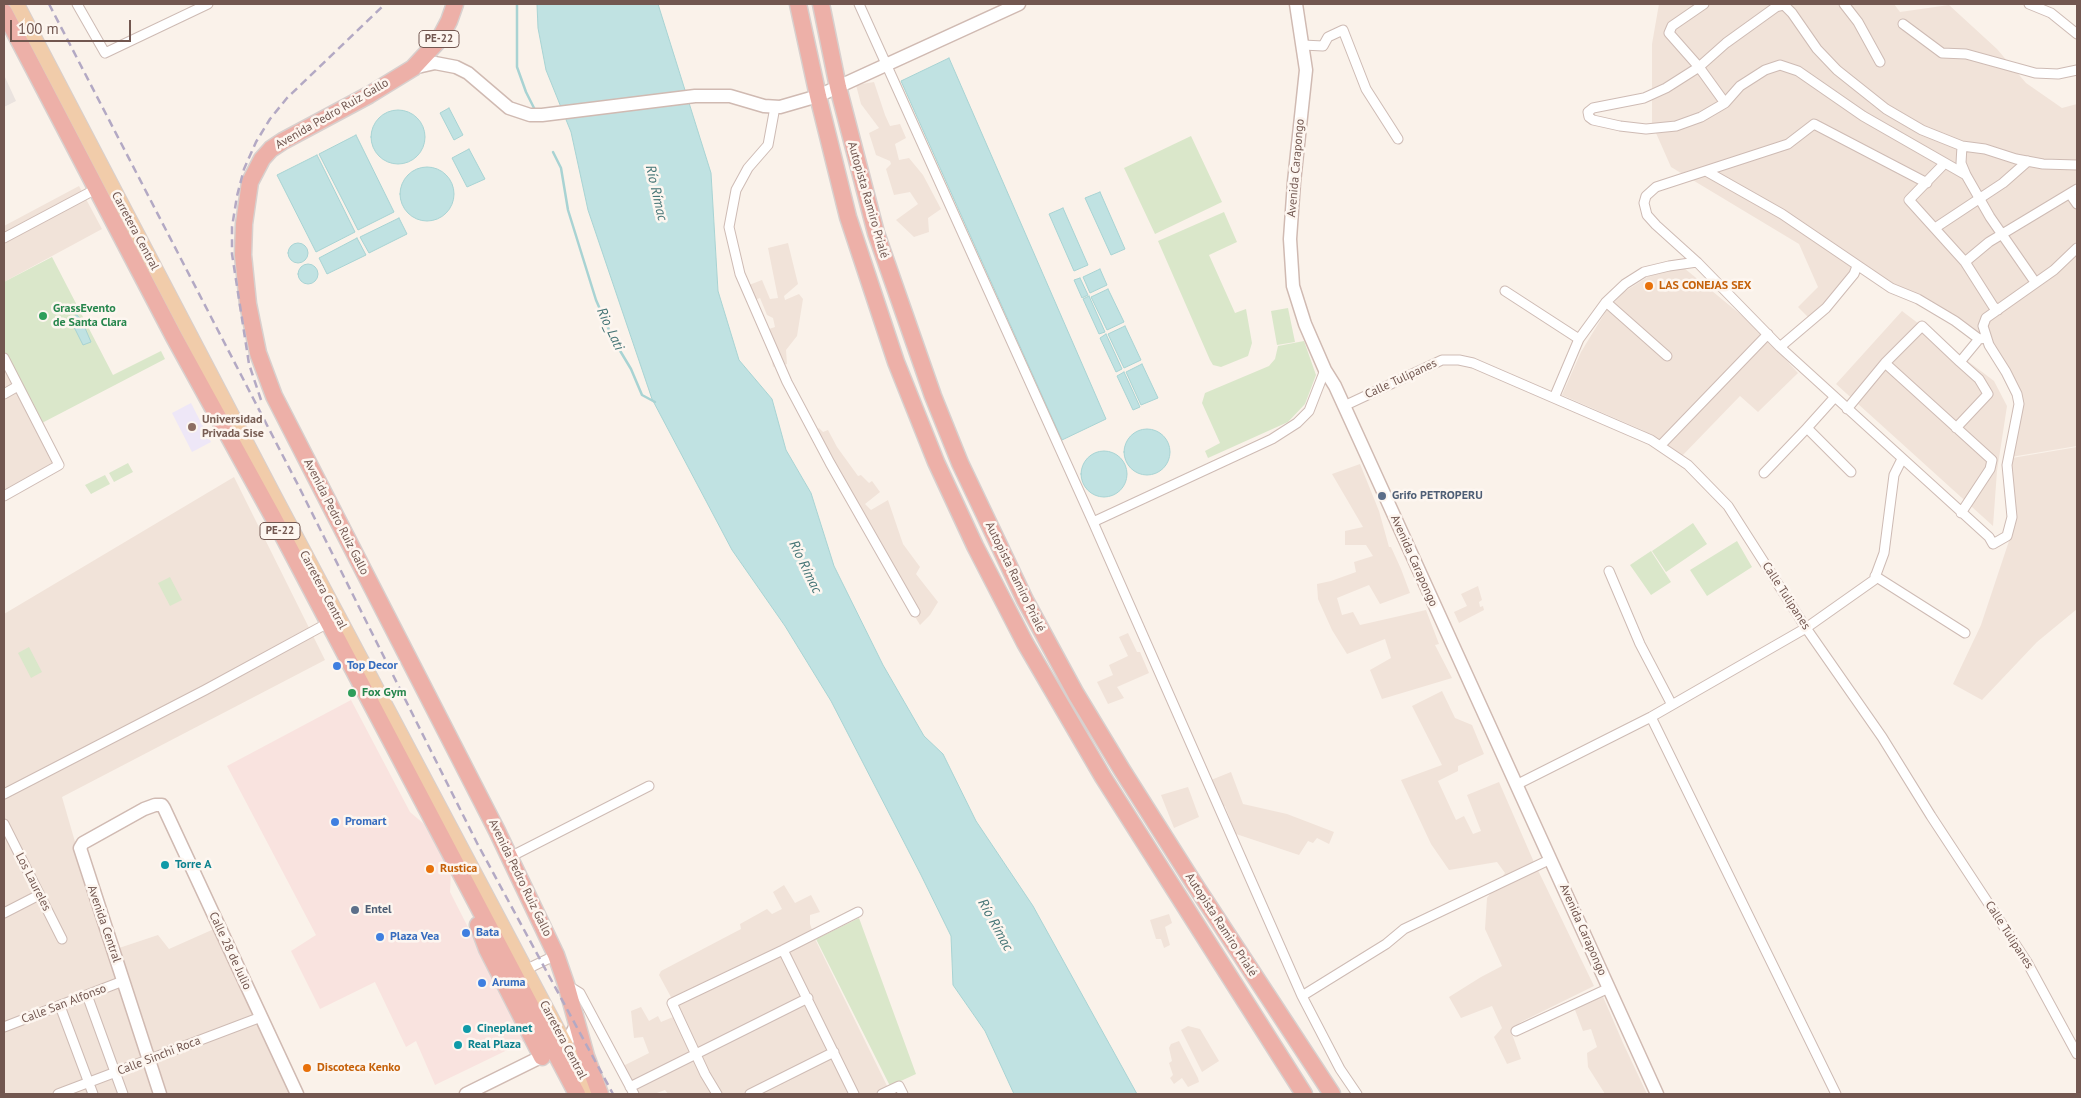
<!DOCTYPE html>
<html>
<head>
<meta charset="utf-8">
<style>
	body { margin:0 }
	#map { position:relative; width:2081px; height:1098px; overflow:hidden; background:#faf2ea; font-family:"PT Sans",sans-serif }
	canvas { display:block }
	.frame { position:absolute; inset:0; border:5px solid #725750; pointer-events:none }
	.scale { position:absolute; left:10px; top:20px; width:121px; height:22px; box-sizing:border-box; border:2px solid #725750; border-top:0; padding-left:6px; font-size:15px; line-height:18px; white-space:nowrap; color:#725750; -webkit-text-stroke:4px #fdf6f0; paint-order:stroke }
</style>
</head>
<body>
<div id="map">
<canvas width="2081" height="1098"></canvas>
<div class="frame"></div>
<div class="scale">100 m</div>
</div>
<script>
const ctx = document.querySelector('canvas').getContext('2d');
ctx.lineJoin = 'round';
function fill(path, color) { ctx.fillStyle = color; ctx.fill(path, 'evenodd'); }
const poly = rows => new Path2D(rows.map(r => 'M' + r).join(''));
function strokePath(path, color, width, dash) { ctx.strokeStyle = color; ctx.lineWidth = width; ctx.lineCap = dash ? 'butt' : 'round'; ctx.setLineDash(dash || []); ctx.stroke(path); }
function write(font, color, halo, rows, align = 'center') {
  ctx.font = font + ' "PT Sans",sans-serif'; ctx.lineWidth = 5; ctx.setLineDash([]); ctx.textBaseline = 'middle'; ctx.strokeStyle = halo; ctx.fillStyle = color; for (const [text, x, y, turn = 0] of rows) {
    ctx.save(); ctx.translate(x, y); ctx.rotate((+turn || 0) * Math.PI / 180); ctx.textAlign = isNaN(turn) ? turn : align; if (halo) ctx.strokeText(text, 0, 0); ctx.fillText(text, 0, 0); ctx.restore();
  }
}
const residential = poly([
	[1659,4,1894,4,1900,12,1949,5,1997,49,2026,83,2062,108,2077,104,2077,446,2011,457,2016,389,1980,337,1891,285,1859,263,1810,319,1798,307,1818,287,1799,244,1671,167,1652,124,1652,44],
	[874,82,885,115,890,126,900,124,906,138,895,144,899,160,909,158,923,175,941,209,928,218,929,232,914,237,896,220,918,204,910,192,894,195,886,169,891,164,890,161,876,155,869,133,879,128,861,104,856,85],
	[79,186,102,229,4,282,4,226],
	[788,243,798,284,784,296,785,300,799,294,803,299,797,336,786,350,787,364,773,367,766,330,775,327,773,318,767,315,760,298,749,302,749,285,762,280,770,299,778,298,768,248],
	[1684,268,1757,328,1798,373,1758,412,1740,396,1681,457,1642,430,1562,395,1581,352,1606,311,1624,292,1649,276,1671,269],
	[1902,311,1994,381,2007,406,1997,471,1993,526,1836,384],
	[4,354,59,459,4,491],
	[819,428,823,432,828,430,837,447,858,476,861,475,869,483,872,481,880,492,865,504,871,510,888,500,903,544,920,567,916,574,938,602,930,615,920,625,891,577,883,554,857,522,833,470,810,433],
	[2077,447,2077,609,2037,642,1982,700,1953,684,1981,625,2016,520,2011,482,2012,458],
	[1360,464,1379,511,1389,547,1391,547,1401,569,1410,593,1380,604,1369,585,1337,598,1342,615,1353,612,1360,625,1426,610,1439,644,1435,645,1452,678,1382,699,1370,670,1391,658,1385,639,1347,654,1332,630,1318,599,1317,584,1331,581,1356,572,1354,562,1373,556,1366,545,1345,545,1345,531,1363,527,1332,474],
	[234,477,325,660,62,797,107,952,158,935,169,949,214,929,291,1094,4,1094,4,614],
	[1478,586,1482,600,1479,602,1480,607,1483,606,1484,610,1459,623,1454,612,1467,606,1461,594],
	[1128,633,1137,652,1140,652,1149,673,1117,687,1124,698,1108,704,1097,682,1113,675,1109,665,1128,656,1119,637],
	[1442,691,1455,718,1472,725,1484,754,1458,766,1458,771,1438,781,1456,820,1464,816,1473,834,1481,831,1467,795,1499,782,1533,860,1594,986,1521,1022,1511,1031,1521,1059,1507,1064,1494,1037,1502,1028,1492,1006,1461,1018,1449,997,1481,977,1502,966,1485,929,1487,898,1505,873,1497,862,1449,870,1431,844,1401,780,1442,765,1412,706],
	[1231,772,1243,804,1287,814,1334,832,1329,844,1317,838,1313,843,1308,841,1299,855,1236,834,1225,806,1219,806,1211,780],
	[1188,787,1199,817,1174,828,1161,795],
	[784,885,795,903,811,895,820,912,810,915,810,924,816,941,891,1094,668,1094,665,1090,654,1094,635,1094,623,1066,649,1053,643,1037,634,1038,631,1011,641,1007,649,1021,658,1016,661,1022,673,1017,667,1003,672,999,659,975,661,971,741,929,740,924,767,909,772,914,782,909,773,892],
	[1169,914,1172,923,1165,927,1170,945,1164,948,1161,939,1156,939,1150,920],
	[1601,992,1623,1043,1647,1094,1605,1094,1588,1067,1587,1053,1597,1047,1591,1029,1583,1031,1572,1002],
	[1188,1026,1200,1029,1219,1061,1202,1072,1181,1030],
	[1179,1041,1198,1078,1199,1082,1188,1087,1182,1078,1174,1084,1170,1078,1173,1075,1169,1063,1172,1061,1169,1048,1171,1044]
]);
const commercial = poly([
	[351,700,410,812,424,824,451,871,450,892,526,1041,435,1085,416,1041,406,1047,375,982,320,1009,291,951,316,935,227,766]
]);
const industrial = poly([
	[4,75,16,101,4,107]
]);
const education = poly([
	[191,403,211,442,192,452,172,413]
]);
const green = poly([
	[1191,136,1222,202,1155,234,1124,168],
	[1224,212,1237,242,1209,255,1235,313,1246,309,1252,343,1248,356,1221,367,1213,365,1210,360,1158,241],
	[52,257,113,375,161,351,165,359,40,424,4,354,4,282],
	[1288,308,1295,342,1277,345,1271,311],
	[1304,341,1316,375,1305,404,1288,422,1208,458,1205,451,1220,443,1202,403,1205,393,1269,366,1275,359,1278,346],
	[128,463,133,472,114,482,109,473],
	[105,475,110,484,91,494,85,485],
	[1693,523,1707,544,1666,572,1652,551],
	[1737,541,1752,567,1707,596,1690,570],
	[1651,551,1671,582,1651,595,1630,565],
	[170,577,182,600,170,606,158,583],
	[29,647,42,672,31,678,18,653],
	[859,918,916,1074,890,1086,816,939]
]);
const water = poly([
	[537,4,658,4,711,173,718,291,739,360,772,399,786,450,811,493,834,566,883,665,924,736,943,754,976,821,1033,906,1137,1094,1014,1094,985,1031,953,985,951,936,921,875,831,701,785,626,732,550,652,399,588,210,571,132,546,70,538,28,537,4],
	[949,58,1106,419,1062,440,901,81,949,58],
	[449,108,463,135,454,140,440,113,449,108],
	'371 137a27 27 0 1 1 54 0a27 27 0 1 1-54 0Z',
	[356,135,394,212,358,230,319,154,356,135],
	[469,149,485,179,467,187,452,158,469,149],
	[317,155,355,232,316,252,277,175,317,155],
	'400 194a27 27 0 1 1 54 0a27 27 0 1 1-54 0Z',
	[1100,192,1125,249,1111,255,1085,198,1100,192],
	[1063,208,1088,265,1074,271,1049,214,1063,208],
	[399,218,407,234,369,253,360,237,399,218],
	[357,238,366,255,327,274,319,258,357,238],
	'288 253a10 10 0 1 1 20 0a10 10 0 1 1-20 0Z',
	'298 274a10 10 0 1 1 20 0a10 10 0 1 1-20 0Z',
	[1100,269,1107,285,1090,293,1083,277,1100,269],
	[1080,278,1088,295,1082,298,1074,280,1080,278],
	[1108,289,1124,322,1107,330,1091,297,1108,289],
	[1089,296,1105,332,1099,334,1083,299,1089,296],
	[77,315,82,321,91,342,83,345,70,319,77,315],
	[1125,326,1141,360,1124,368,1108,334,1125,326],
	[1106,334,1122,369,1116,372,1100,338,1106,334],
	[1142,364,1158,398,1141,405,1126,372,1142,364],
	[1124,372,1140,407,1133,410,1117,376,1124,372],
	'1124 452a23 23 0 1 1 46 0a23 23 0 1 1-46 0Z',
	'1081 474a23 23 0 1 1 46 0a23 23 0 1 1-46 0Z'
]);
const stream = poly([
	[517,4,517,67,526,92,535,110],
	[553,152,561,168,568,210,596,300,613,339,631,369,642,395,655,402]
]);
const street = poly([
	[77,4,105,53,208,4],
	[859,4,1093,522,1302,996,1340,1069,1357,1094],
	[1704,4,1672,26,1669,33,1699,67,1725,103],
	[1844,4,1858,22,1880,62],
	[2029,4,2051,13,2077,34],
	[1903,24,1942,53,1966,54,2035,73,2058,74,2077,70],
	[1303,45,1323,46,1328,37,1343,30,1366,89,1398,139],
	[775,107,768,145,748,168,736,190,729,227,740,274,787,382,830,463,915,612],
	[1962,146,1961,163,1966,175,1990,217,2035,282],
	[1942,162,1942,166,1909,200,1965,262,1993,306,1998,310],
	[1706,171,1782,214,1891,288,1918,299,1955,321,1979,339,1986,338],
	[1966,175,1863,116,1798,71,1780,65,1765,70,1740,86,1725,103,1701,117,1676,126,1646,129,1620,126,1593,120,1589,117,1588,112,1593,108,1644,98,1666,88,1699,67,1726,43,1776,7,1784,5,1792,13,1817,49,1837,70,1886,109,1922,130,1962,146,1985,149,2016,159,2043,164,2077,165],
	[1927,183,1814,124,1788,144,1656,187,1646,196,1644,203,1647,215,1656,225,1697,262,1780,347,1989,537,1993,544,2007,536,2012,517,2007,465,2019,404,2017,394,2006,372,1989,345,1983,326,1986,318,2054,270,2077,248],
	[2070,194,2077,204],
	[1935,228,2003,183,2028,161],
	[4,238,96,189],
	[1965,262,1989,242,2077,189],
	[1505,291,1579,339],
	[1606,302,1667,356],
	[1780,347,1826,308,1854,274,1857,266],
	[4,358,59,465,4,496],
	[1885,363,1992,460,1990,469,1961,513],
	[4,394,18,386],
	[1554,398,1579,339,1606,302,1625,284,1644,272,1669,266,1697,262],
	[1834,398,1807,428,1851,472],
	[1344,406,1442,360,1459,360,1473,363,1651,440,1688,465,1728,506,1806,628,1882,737,1931,816,2027,962,2077,1054],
	[1847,409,1885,363,1922,326,1960,362],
	[1956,428,1988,394,1979,379,1960,362,1979,339],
	[1660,446,1768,334],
	[1764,473,1807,428],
	[1093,522,1272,439,1297,423,1309,411,1325,370],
	[1609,571,1640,644,1672,705],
	[1875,576,1965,633],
	[1651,717,1836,1094],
	[1516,785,1651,717,1806,628,1874,580,1884,553,1894,475,1902,459],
	[4,794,205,690,328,623],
	[4,824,62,939],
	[510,857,649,786],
	[4,913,39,895],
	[783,950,854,1094],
	[525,970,556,955],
	[567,985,580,993,634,1094],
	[87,995,123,1094],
	[1302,996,1386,944,1404,929,1551,859],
	[60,1006,93,1094],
	[4,1027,123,981],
	[1516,1031,1609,988],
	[630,1087,808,998],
	[58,1094,261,1017],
	[717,1094,705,1074,672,1003,783,950,858,912],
	[750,1094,834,1052],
	[882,1094,899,1086,903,1094]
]);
const secondary = poly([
	[1296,4,1306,70,1294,182,1290,239,1293,286,1305,324,1325,370,1335,386,1361,443,1657,1094],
	[413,68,435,63,456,67,468,73,509,108,530,115,542,115,695,96,730,96,764,106,780,107,818,96,1019,4],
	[160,1094,80,848,83,843,144,809,155,805,162,805,164,808,297,1094],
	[466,1094,565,1045,577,1024]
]);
const primary = poly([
	[17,4,275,497,592,1094]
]);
const highway = poly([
	[455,4,449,21,439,40,413,68,369,95,283,141,271,149,262,159,250,182,244,224,243,255,248,304,258,353,274,396,497,831,556,955,566,984,586,1056,600,1094],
	[798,4,818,96,848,217,896,362,936,462,975,546,1025,643,1103,777,1304,1094],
	[821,4,838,87,876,233,933,396,960,463,998,543,1025,600,1076,694,1122,770,1195,885,1332,1094],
	[4,12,174,337,273,517,577,1094],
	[478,925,487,949,542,1057]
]);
const rail = poly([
	[49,4,298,485,477,843,613,1094],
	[261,400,249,364,232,254,232,227,237,196,244,169,256,142,270,119,287,98,385,4]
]);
const markers = [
	[1649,286,5,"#e8710a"],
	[43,316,5,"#2e9e5b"],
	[192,427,5,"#8d6e63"],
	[1382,496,5,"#5c6f8a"],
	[337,666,5,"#3f7fe0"],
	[352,693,5,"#2e9e5b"],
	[335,822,5,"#3f7fe0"],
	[165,865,5,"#0f9aa8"],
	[430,869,5,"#e8710a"],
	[355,910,5,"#5c6f8a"],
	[466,933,5,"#3f7fe0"],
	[380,937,5,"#3f7fe0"],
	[482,983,5,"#3f7fe0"],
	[467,1029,5,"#0f9aa8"],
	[458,1045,5,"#0f9aa8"],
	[307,1068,5,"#e8710a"]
];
const shields = [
	[439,39,40],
	[280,531,40]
];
const shieldNames = [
	["PE-22",439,39],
	["PE-22",280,531]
];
const streetNames = [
	["Avenida Pedro Ruiz Gallo",332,114,-30],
	["Avenida Carapongo",1296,168,-85],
	["Autopista Ramiro Prialé",868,200,74],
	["Carretera Central",135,231,62],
	["Calle Tulipanes",1401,379,-25],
	["Avenida Pedro Ruiz Gallo",336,517,63],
	["Avenida Carapongo",1414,561,66],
	["Autopista Ramiro Prialé",1015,577,64],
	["Carretera Central",323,590,62],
	["Calle Tulipanes",1786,596,57],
	["Avenida Pedro Ruiz Gallo",520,878,64],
	["Los Laureles",33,882,63],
	["Avenida Central",104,924,71],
	["Autopista Ramiro Prialé",1221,925,57],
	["Avenida Carapongo",1583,930,66],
	["Calle Tulipanes",2009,935,57],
	["Calle 28 de Julio",230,951,65],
	["Calle San Alfonso",64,1004,-21],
	["Carretera Central",563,1040,62],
	["Calle Sinchi Roca",159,1056,-21]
];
const foodNames = [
	["LAS CONEJAS SEX",1659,286],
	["Rustica",440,869],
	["Discoteca Kenko",317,1068]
];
const leisureNames = [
	["GrassEvento",53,309],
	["de Santa Clara",53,323],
	["Fox Gym",362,693]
];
const educationNames = [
	["Universidad",202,420],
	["Privada Sise",202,434]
];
const serviceNames = [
	["Grifo PETROPERU",1392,496],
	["Entel",365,910]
];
const shopNames = [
	["Top Decor",347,666],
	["Promart",345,822],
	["Bata",476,933],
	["Plaza Vea",390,937],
	["Aruma",492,983]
];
const cultureNames = [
	["Torre A",175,865],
	["Cineplanet",477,1029],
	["Real Plaza",468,1045]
];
const waterNames = [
	["Río Rímac",656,193,77],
	["Rio_Lati",610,329,65],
	["Río Rímac",805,567,64],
	["Río Rímac",995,925,61]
];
fill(residential, '#f1e3d9');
fill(commercial, '#f9e3df');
fill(industrial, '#eae3df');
fill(education, '#eee7f7');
fill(green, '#dae7ca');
fill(water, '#c0e2e2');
strokePath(water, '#a8d3d3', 1);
strokePath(stream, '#a8d3d3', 2.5);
strokePath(street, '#cebbb4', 11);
strokePath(secondary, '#d0bab2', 15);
strokePath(primary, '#d8d0ce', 16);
strokePath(highway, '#d8d0ce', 19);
strokePath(street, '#fff', 9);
strokePath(secondary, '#fff', 12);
strokePath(primary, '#f1ccaa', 14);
strokePath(highway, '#edb0a8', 16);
strokePath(rail, '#b3a9c4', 2.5, [8, 5]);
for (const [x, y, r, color] of markers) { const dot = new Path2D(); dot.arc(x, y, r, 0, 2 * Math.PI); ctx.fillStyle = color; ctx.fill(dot); strokePath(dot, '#fdf6f0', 2); }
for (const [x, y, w] of shields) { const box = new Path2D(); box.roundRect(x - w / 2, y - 8.5, w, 17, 4); ctx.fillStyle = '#fdf6f0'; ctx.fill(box); strokePath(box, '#725750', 1); }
write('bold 11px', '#725750', null, shieldNames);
write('12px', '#725750', '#fdf6f0', streetNames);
write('bold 12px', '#c56008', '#fdf6f0', foodNames, 'left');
write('bold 12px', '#27864d', '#fdf6f0', leisureNames, 'left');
write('bold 12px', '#785e54', '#fdf6f0', educationNames, 'left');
write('bold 12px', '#4e5e75', '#fdf6f0', serviceNames, 'left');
write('bold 12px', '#366cbe', '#fdf6f0', shopNames, 'left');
write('bold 12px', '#0d838f', '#fdf6f0', cultureNames, 'left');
write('italic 14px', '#457576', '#fdf6f0', waterNames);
</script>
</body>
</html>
